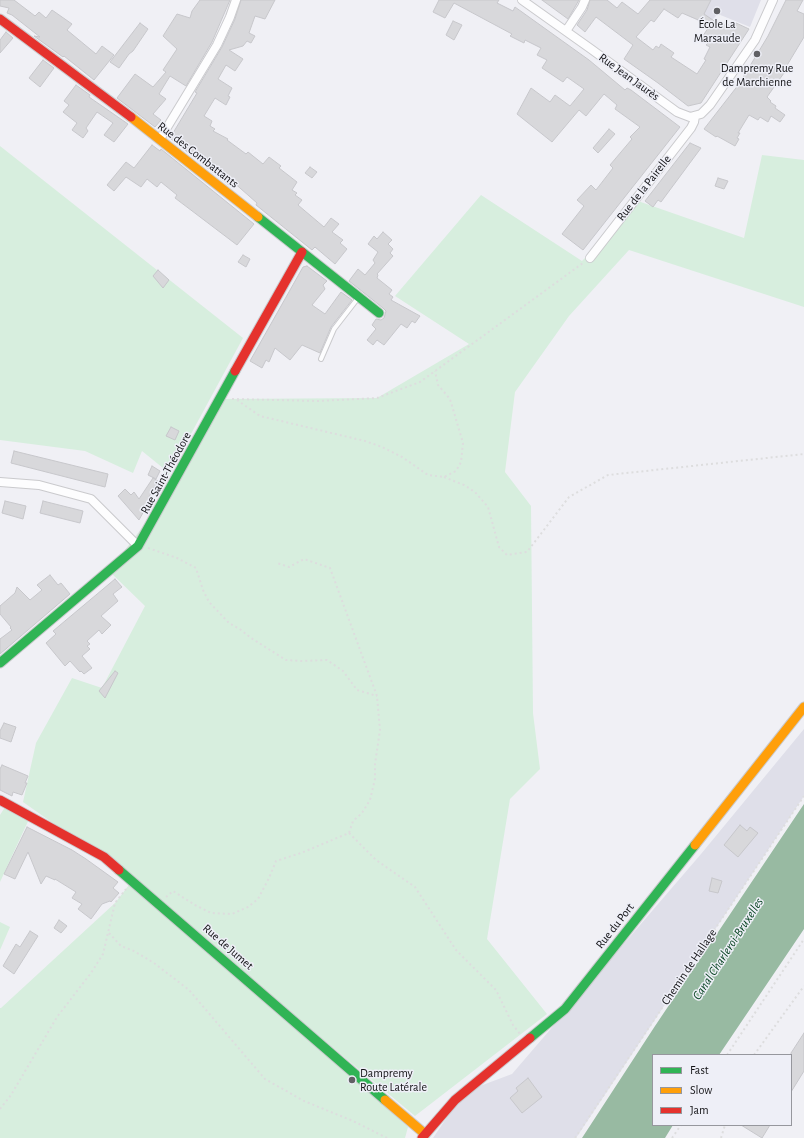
<!DOCTYPE html>
<html>
<head>
<meta charset="utf-8">
<style>
	body { margin:0 }
	#map { position:relative; width:804px; height:1138px; overflow:hidden; background:#f0f0f5; font-family:"Alegreya Sans",sans-serif }
	canvas { display:block }
	.legend { position:absolute; left:652px; top:1054px; width:140px; height:72px; box-sizing:border-box; background:#eeeff7; border:1px solid #96979d; margin:0; padding:5px 7px; list-style:none; font-size:12px; color:#131316 }
	.legend li { display:flex; align-items:center; gap:8px; height:20px }
	.legend b { width:20px; border:1px solid #96979d }
</style>
</head>
<body>
<div id="map">
<canvas width="804" height="1138"></canvas>
<ul class="legend">
<li><b style="height:5px;background:#30b455"></b>Fast</li>
<li><b style="height:5px;background:#ff9f0a"></b>Slow</li>
<li><b style="height:5px;background:#e5322d"></b>Jam</li>
</ul>
</div>
<script>
const ctx = document.querySelector('canvas').getContext('2d');
ctx.lineJoin = 'round';
function fill(path, color) { ctx.fillStyle = color; ctx.fill(path, 'evenodd'); }
const poly = rows => new Path2D(rows.map(r => 'M' + r).join(''));
function strokePath(path, color, width, dash) { ctx.strokeStyle = color; ctx.lineWidth = width; ctx.lineCap = dash ? 'butt' : 'round'; ctx.setLineDash(dash || []); ctx.stroke(path); }
function write(font, color, halo, rows, align = 'center') {
  ctx.font = font + ' "Alegreya Sans",sans-serif'; ctx.lineWidth = 3; ctx.setLineDash([]); ctx.textBaseline = 'middle'; ctx.strokeStyle = halo; ctx.fillStyle = color; for (const [text, x, y, turn = 0] of rows) {
    ctx.save(); ctx.translate(x, y); ctx.rotate((+turn || 0) * Math.PI / 180); ctx.textAlign = isNaN(turn) ? turn : align; if (halo) ctx.strokeText(text, 0, 0); ctx.fillText(text, 0, 0); ctx.restore();
  }
}
const built = poly([
	[693,0,761,0,750,27,718,14,713,19,708,25,686,15],
	[804,729,804,796,576,1138,433,1138,464,1092,512,1074,701,854]
]);
const green = poly([
	[0,146,243,338,166,480,163,468,142,451,133,473,85,451,0,440],
	[762,155,804,160,804,307,629,250,569,316,515,392,505,472,531,506,533,713,540,769,510,799,487,939,547,1014,415,1116,146,892,408,1127,405,1138,0,1138,0,1008,1,1008,115,903,132,881,117,868,23,802,36,743,72,678,102,688,145,606,109,571,169,492,221,399,377,398,469,344,395,296,481,195,582,261,607,236,635,200,744,238],
	[7,804,30,817,0,882,0,815],
	[0,922,10,927,0,950]
]);
const water = poly([
	[804,804,804,929,719,1055,653,1055,653,1125,673,1125,665,1138,582,1138,655,1026]
]);
const building = poly([
	[0,0,14,0,35,16,39,12,46,18,52,10,72,24,67,30,96,54,102,46,114,55,94,80,64,56,63,57,34,36,40,37,12,15,7,13,9,8,0,6,0,0],
	[200,0,230,0,212,42,186,86,170,76,159,94,166,99,153,114,161,120,155,127,117,98,135,74,153,87,166,72,163,70,177,49,163,36,177,14,190,18,192,11,200,0],
	[241,0,275,0,265,19,255,16,249,33,255,36,251,43,247,41,243,46,229,50,243,59,235,71,226,65,218,79,232,88,228,96,230,97,226,105,215,98,204,116,212,121,210,126,215,129,213,131,228,139,227,140,246,154,248,152,263,164,269,157,281,166,279,168,297,182,292,190,297,193,295,195,302,200,298,205,324,227,331,218,339,224,332,232,343,240,340,243,347,249,335,264,315,247,312,250,256,205,257,203,232,181,229,185,170,138,197,93,195,92,222,47,235,19,241,0],
	[439,0,499,0,497,3,513,11,515,7,589,60,625,90,627,88,631,90,680,127,583,250,562,234,584,206,577,200,591,185,596,190,613,168,610,165,632,139,630,137,640,127,615,109,617,105,604,94,586,116,579,110,552,142,517,114,531,88,550,102,555,95,570,106,584,89,567,77,563,82,542,68,547,60,537,55,541,48,525,40,524,43,510,36,512,34,454,3,445,18,433,12,439,0],
	[542,0,579,0,568,19,542,0],
	[590,0,607,0,617,8,622,2,638,14,650,0,711,0,704,14,723,27,726,23,733,28,736,23,749,29,701,103,688,106,658,83,624,59,633,45,596,17,585,32,577,25,587,10,590,0],
	[664,9,678,18,682,13,710,25,701,39,708,43,706,45,710,47,704,59,706,60,697,74,671,57,674,53,661,44,659,48,656,46,653,50,636,37,651,20,654,22,664,9],
	[786,0,803,0,797,11,804,14,804,37,783,72,784,73,767,97,771,101,770,102,776,106,775,108,785,115,780,122,771,116,768,122,760,117,758,120,749,115,738,133,740,133,737,138,739,139,735,146,717,136,716,137,704,129,739,84,768,36,786,0],
	[453,21,462,25,454,40,446,35,453,21],
	[140,23,148,29,133,51,129,54,119,68,110,62,140,23],
	[6,32,13,38,0,53,0,40,6,32],
	[43,60,54,68,40,87,29,78,43,60],
	[76,85,90,95,89,97,128,124,114,142,104,135,113,123,97,112,86,128,88,131,83,138,72,130,77,123,63,112,69,105,64,101,76,85],
	[609,129,615,134,598,153,593,148,609,129],
	[690,143,701,148,661,202,658,200,653,207,645,201,690,143],
	[152,145,160,151,161,149,254,224,237,245,175,198,177,195,161,182,157,187,147,179,141,187,126,177,114,191,107,185,126,162,134,168,152,145],
	[310,167,317,172,312,178,305,173,310,167],
	[718,178,728,181,724,189,715,186,718,178],
	[383,232,392,240,388,244,393,249,390,253,393,256,377,274,378,275,377,278,392,290,389,294,393,297,391,300,420,316,415,323,412,321,407,328,401,324,384,345,377,340,373,345,367,340,376,329,372,325,376,319,381,320,384,318,386,311,383,308,349,281,358,269,365,275,375,263,373,260,378,252,368,244,374,236,377,239,383,232],
	[243,255,250,259,246,267,238,262,243,255],
	[307,266,327,281,323,285,325,289,312,305,325,314,341,292,352,300,331,327,320,353,302,345,290,360,275,348,269,362,266,360,262,368,250,361,303,267,307,266],
	[158,270,169,280,163,288,153,276,158,270],
	[171,427,179,431,175,440,166,436,171,427],
	[14,451,108,474,105,487,11,463,14,451],
	[152,466,160,471,156,479,148,475,152,466],
	[153,478,158,481,149,497,151,498,139,520,118,496,125,489,131,495,134,492,139,499,153,478],
	[5,501,26,506,23,519,2,513,5,501],
	[43,501,83,511,80,523,40,513,43,501],
	[50,575,58,585,61,583,70,594,0,654,0,639,12,630,10,628,11,627,0,614,0,606,15,593,17,587,30,600,42,590,37,585,50,575],
	[115,579,122,587,113,594,118,601,101,616,111,625,102,634,99,630,87,641,90,644,87,646,90,649,82,656,92,668,84,674,81,671,80,672,70,661,65,666,46,643,56,634,53,631,115,579],
	[115,671,118,673,105,698,99,691,115,671],
	[4,723,16,727,11,742,0,738,0,731,4,723],
	[2,765,28,776,25,783,27,783,22,795,13,792,12,796,0,790,0,769,2,765],
	[740,825,747,831,750,827,758,833,738,857,724,845,740,825],
	[27,827,72,850,86,859,118,882,113,888,119,893,111,902,110,901,102,904,91,919,78,909,82,904,72,898,76,892,55,879,55,880,46,876,41,884,28,852,15,879,4,874,27,827],
	[712,878,722,881,718,893,709,891,712,878],
	[59,920,67,926,61,933,54,928,59,920],
	[30,931,38,936,14,974,3,966,16,944,20,947,30,931],
	[804,1033,804,1071,791,1092,791,1053,804,1033],
	[528,1078,542,1097,522,1113,510,1098,518,1091,516,1088,528,1078],
	[741,1125,770,1125,762,1138,741,1125]
]);
const path = poly([
	[232,399,318,401,377,398,420,382,583,263],
	[237,400,260,416,365,441,382,447,402,457,428,475,444,477,456,471,461,462,463,443,450,399,438,385,435,371],
	[444,477,464,485,475,492,488,507,499,547,507,555,527,552,569,497,608,475,804,454],
	[148,548,177,558,196,568,203,590,209,602,229,623,241,630,251,638,286,660,301,661,327,660,343,671,357,690,377,696],
	[349,833,376,860,415,887,456,950,496,990,513,1025,520,1034],
	[166,897,173,891,195,905,211,913,232,914,248,907,258,899,269,878,276,861,301,853,349,833,353,821,362,813,370,800,375,779,375,764,380,730,377,696,330,568,304,559,289,567,277,563],
	[109,933,121,946,134,951,154,963,189,990,265,1079,304,1101,353,1121,387,1138],
	[727,1055,804,939],
	[754,1055,804,986],
	[0,1109,11,1095,57,1017,91,973,103,954,115,903,126,889],
	[575,1138,804,796],
	[672,1138,681,1125],
	[721,1138,725,1125]
]);
const lane = poly([
	[321,359,334,329,358,298]
]);
const street = poly([
	[522,0,591,49,677,112,690,117,701,114,710,105,755,40,773,0],
	[566,31,582,7,585,0],
	[160,139,217,45,230,17,236,0],
	[590,258,691,128,694,122,695,116],
	[0,482,39,485,91,499,138,546]
]);
const fast = poly([
	[258,217,379,313],
	[0,663,138,546,235,371],
	[119,870,385,1100],
	[530,1038,565,1009,695,845]
]);
const slow = poly([
	[131,117,258,217],
	[695,845,804,707],
	[385,1100,425,1134]
]);
const jam = poly([
	[0,19,131,117],
	[235,371,302,252],
	[0,800,104,857,119,870],
	[422,1138,455,1100,530,1038]
]);
const markers = [
	[717,11,4,"#606064"],
	[757,54,4,"#606064"],
	[352,1080,4,"#606064"]
];
const poiNames = [
	["École La",717,24],
	["Marsaude",717,38],
	["Dampremy Rue",757,68],
	["de Marchienne",757,82],
	["Dampremy",360,1073,"left"],
	["Route Latérale",360,1087,"left"]
];
const streetNames = [
	["Rue Jean Jaurès",629,77,36],
	["Rue des Combattants",198,155,38],
	["Rue de la Pairelle",644,188,-52],
	["Rue Saint-Théodore",166,473,-61],
	["Rue du Port",615,926,-52],
	["Rue de Jumet",228,947,41],
	["Chemin de Hallage",689,967,-56]
];
const waterNames = [
	["Canal Charleroi-Bruxelles",728,949,-57]
];
fill(built, '#dfdfe9');
fill(green, '#d7eede');
fill(water, '#98baa2');
fill(building, '#d8d8db');
strokePath(building, '#c7c7cb', 1);
strokePath(lane, '#cacacd', 6);
strokePath(street, '#cacacd', 10);
strokePath(fast, '#cacacd', 11);
strokePath(slow, '#cacacd', 11);
strokePath(jam, '#cacacd', 11);
strokePath(path, '#ddddde', 2, [2, 3]);
strokePath(lane, '#fdfdfe', 4);
strokePath(street, '#fdfdfe', 8);
strokePath(fast, '#30b455', 9);
strokePath(slow, '#ff9f0a', 9);
strokePath(jam, '#e5322d', 9);
for (const [x, y, r, color] of markers) { const dot = new Path2D(); dot.arc(x, y, r, 0, 2 * Math.PI); ctx.fillStyle = color; ctx.fill(dot); strokePath(dot, '#eeeff7', 1.5); }
write('12px', '#131316', '#eeeff7', poiNames);
write('12px', '#131316', '#eeeff7', streetNames);
write('italic 13px', '#094523', '#eeeff7', waterNames);
</script>
</body>
</html>
